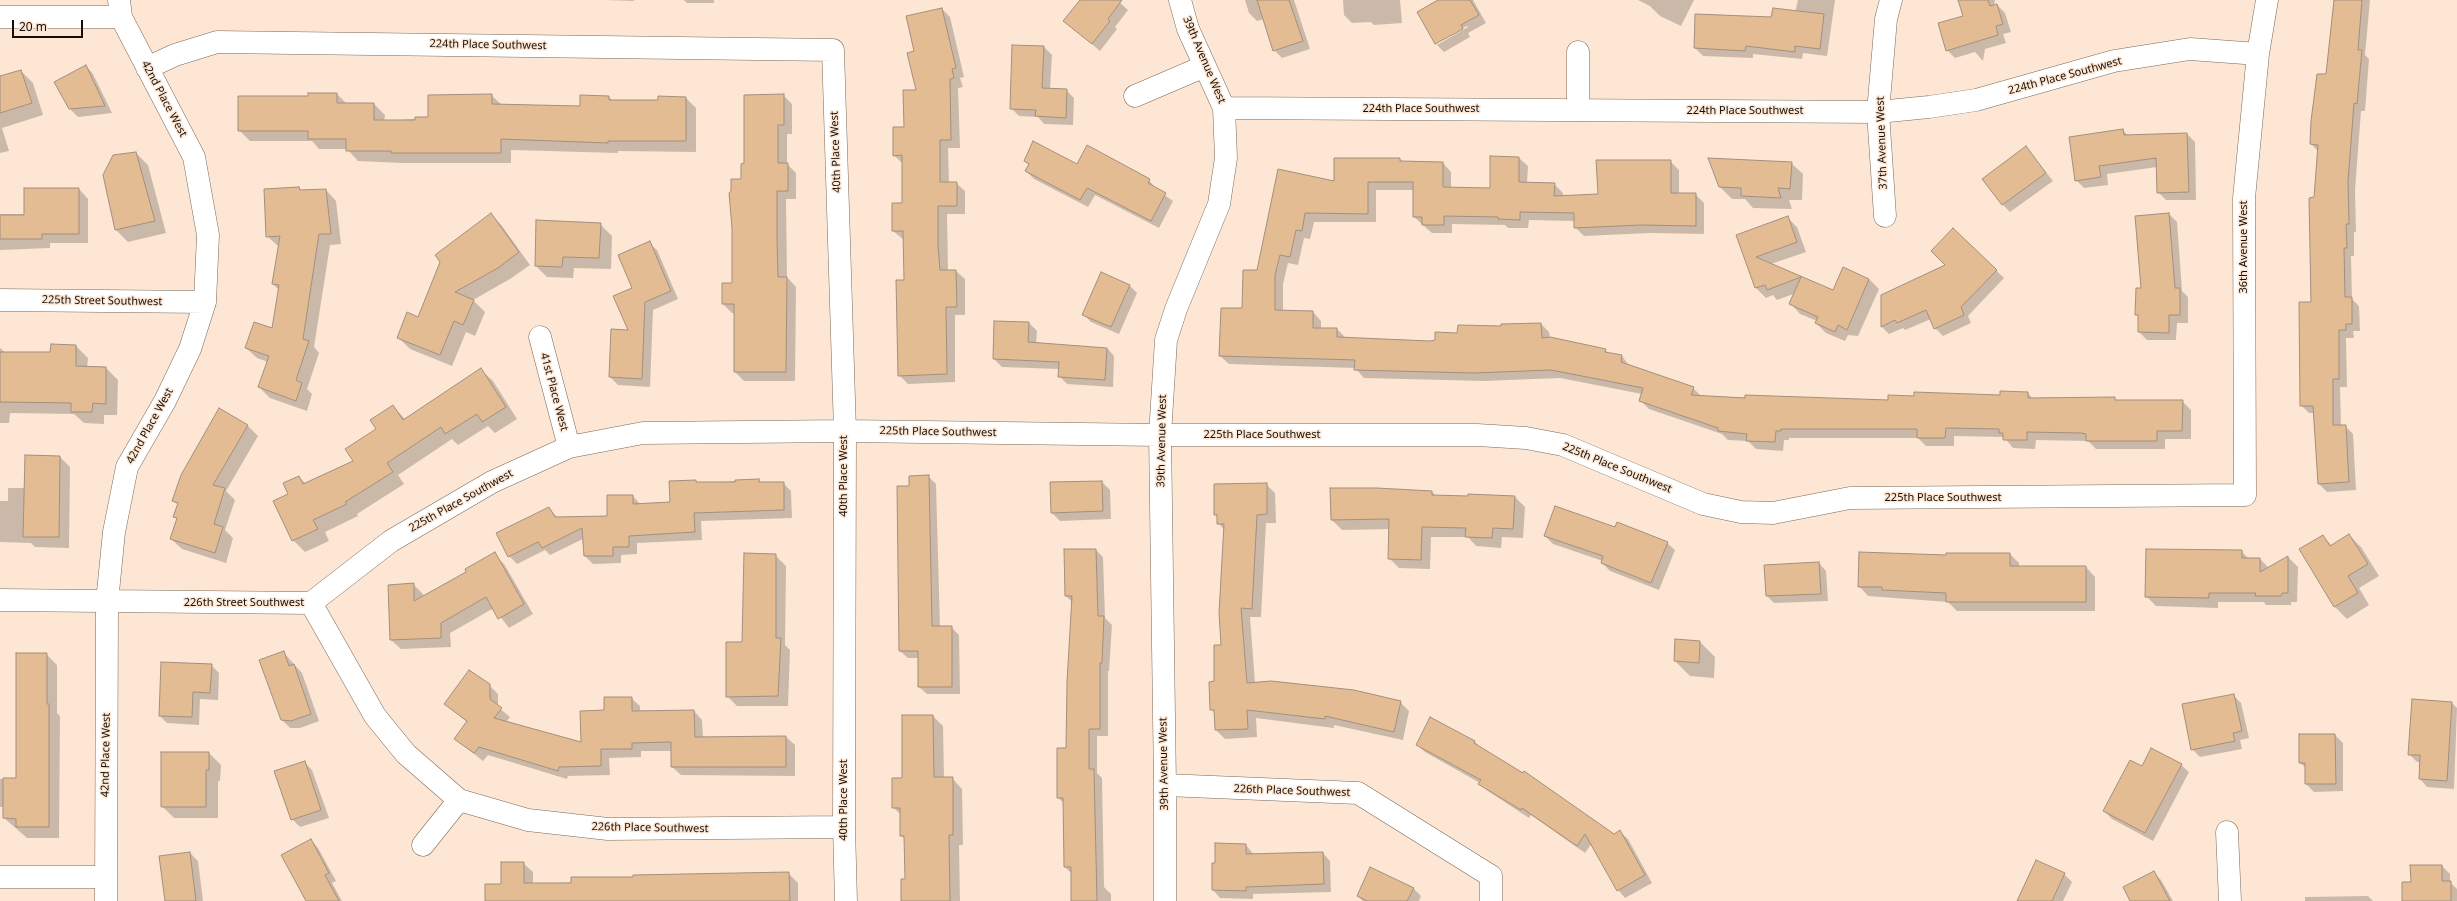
<!DOCTYPE html>
<html>
<head>
<meta charset="utf-8">
<style>
	body { margin:0 }
	#map { position:relative; width:2457px; height:901px; overflow:hidden; background:#fde7d4; font-family:"Noto Sans",sans-serif }
	canvas { display:block }
	.scale { position:absolute; left:12px; top:20px; width:71px; height:18px; box-sizing:border-box; border:2px solid #150e08; border-top:0; padding-left:5px; font-size:12px; line-height:14px; white-space:nowrap; color:#150e08; -webkit-text-stroke:3px #fde7d4; paint-order:stroke }
</style>
</head>
<body>
<div id="map">
<canvas width="2457" height="901"></canvas>
<div class="scale">20 m</div>
</div>
<script>
const ctx = document.querySelector('canvas').getContext('2d');
ctx.lineJoin = 'round';
function fill(path, color) { ctx.fillStyle = color; ctx.fill(path, 'evenodd'); }
const poly = rows => new Path2D(rows.map(r => 'M' + r).join(''));
function strokePath(path, color, width, dash) { ctx.strokeStyle = color; ctx.lineWidth = width; ctx.lineCap = dash ? 'butt' : 'round'; ctx.setLineDash(dash || []); ctx.stroke(path); }
function write(font, color, halo, rows, align = 'center') {
  ctx.font = font + ' "Noto Sans",sans-serif'; ctx.lineWidth = 3; ctx.setLineDash([]); ctx.textBaseline = 'middle'; ctx.strokeStyle = halo; ctx.fillStyle = color; for (const [text, x, y, turn = 0] of rows) {
    ctx.save(); ctx.translate(x, y); ctx.rotate((+turn || 0) * Math.PI / 180); ctx.textAlign = isNaN(turn) ? turn : align; if (halo) ctx.strokeText(text, 0, 0); ctx.fillText(text, 0, 0); ctx.restore();
  }
}
const shadow = poly([
	[604,0,634,0,634,1],
	[684,0,714,0,714,3,687,3],
	[1082,0,1117,0,1128,10,1115,27,1117,29,1100,51,1065,21],
	[1245,0,1294,0,1310,49,1282,58,1274,50,1264,19,1257,21,1249,13],
	[1343,0,1400,0,1402,23,1374,25,1371,22,1352,23,1344,15],
	[1440,0,1473,0,1486,23,1468,33,1470,37,1444,52,1436,44,1418,12],
	[1467,26,1468,27,1437,45,1437,42],
	[1694,0,1681,26,1660,16,1650,6,1638,0],
	[1798,0,1835,0,1827,56,1803,53,1802,59,1753,54,1753,58,1703,56,1695,48,1772,18,1795,12],
	[1959,0,1995,0,1994,6,1997,5,2005,13,2011,32,2003,34,2006,43,1985,49,1983,61,1975,52,1955,58,1947,50,1964,17],
	[2335,0,2370,0,2365,55,2369,59,2365,111,2361,111,2355,190,2356,232,2354,232,2354,256,2351,256,2352,299,2359,306,2360,331,2353,331,2354,338,2346,338,2347,387,2340,387,2341,426,2345,426,2353,434,2356,490,2327,492,2319,484,2314,413,2309,413,2301,405,2312,303,2315,198,2319,152,2311,144,2327,76],
	[942,9,950,17,964,77,960,78,963,87,958,88,960,148,948,148,949,183,956,183,965,191,965,214,947,214,948,271,956,271,965,279,965,315,955,315,955,382,908,384,899,375,905,281,904,240,893,231,903,204,903,164,894,155,917,91,916,51],
	[1044,47,1052,55,1050,90,1066,90,1074,98,1073,125,1044,124,1038,117,1019,116,1011,108],
	[86,66,93,74,112,113,78,117,70,109],
	[21,71,33,83,43,115,2,128,9,151,0,153,0,77],
	[337,94,347,104,374,104,385,115,384,121,429,118,491,95,502,105,581,107,581,96,609,97,613,101,659,101,686,98,696,108,696,152,618,151,618,153,511,150,511,163,402,163,358,161,347,149,319,149,312,141,250,141,239,130,309,97],
	[783,95,792,104,792,134,787,134,787,164,796,173,796,199,786,199,787,277,796,287,795,381,744,381,735,372,735,313,732,313,723,304,733,284,745,164],
	[2123,130,2128,136,2187,134,2195,142,2196,200,2166,200,2158,192,2157,167,2107,174,2108,185,2084,188,2076,180],
	[2026,147,2053,181,2010,212,2002,204],
	[136,153,148,165,166,233,128,242,116,230,104,175],
	[1491,157,1519,158,1528,166,1527,184,1554,184,1563,193,1563,197,1599,195,1670,161,1679,170,1679,194,1695,194,1704,203,1704,234,1650,233,1584,236,1575,227,1575,221,1529,220,1528,228,1508,228,1505,225,1452,224,1452,233,1432,233,1414,217,1414,190,1376,190,1376,222,1314,222,1310,239,1304,238,1298,265,1288,263,1283,284,1283,312,1313,312,1321,321,1321,329,1337,329,1346,338,1430,342,1458,334,1541,324,1549,332,1550,338,1605,350,1609,354,1622,356,1630,367,1693,388,1701,396,1889,402,2028,393,2033,399,2182,401,2191,410,2191,439,2165,439,2165,449,2096,449,2088,441,2036,440,2035,449,2013,448,2004,437,1954,436,1954,446,1926,446,1918,438,1789,438,1789,440,1784,440,1783,451,1756,449,1748,441,1728,440,1722,434,1649,409,1640,400,1642,394,1560,378,1484,381,1364,378,1355,368,1229,364,1220,356,1243,309,1258,271,1279,171,1335,182,1400,159,1403,162,1443,163,1451,172,1451,188,1491,189],
	[1025,161,1078,165,1149,180,1156,189,1173,201,1159,228,1095,195,1088,207,1034,179,1026,171,1029,165],
	[1791,163,1803,174,1802,200,1789,200,1792,209,1753,208,1745,199,1732,199,1720,187],
	[299,188,302,191,326,190,336,201,341,244,330,245,314,347,319,353,307,389,312,394,307,411,270,398,259,387,268,362,257,358,246,348,273,330,279,290,273,284,279,247,267,236],
	[79,189,88,199,88,243,50,243,50,248,0,250,0,214,25,214],
	[491,214,502,226,530,265,510,279,473,300,485,312,475,336,466,332,452,366,410,349,398,337,418,318,441,262],
	[2169,214,2177,222,2182,291,2188,297,2188,323,2177,323,2176,340,2147,340,2139,332,2139,317,2136,314,2142,289],
	[1787,217,1797,227,1806,252,1771,264,1833,291,1869,279,1879,289,1858,336,1848,335,1845,341,1826,333,1816,323,1817,321,1800,314,1791,304,1796,293,1777,300,1773,295,1766,298,1756,288,1738,236],
	[600,224,612,236,611,269,574,268,573,278,547,277,536,266],
	[1953,229,2004,278,1968,316,1971,323,1943,336,1935,328,1931,319,1905,330,1903,328,1889,334,1882,327,1947,265],
	[649,243,657,250,678,299,653,310,650,387,618,385,610,377,630,331,633,288],
	[1129,285,1137,293,1119,334,1091,322,1083,314],
	[1029,323,1037,331,1036,344,1107,348,1114,356,1113,387,1067,384,1059,376,1059,369,1002,367,994,359],
	[76,346,88,358,87,368,106,368,118,380,117,415,104,415,104,424,84,423,74,414,10,413,9,423,0,423,0,348,6,353,51,353],
	[481,370,493,381,517,419,495,433,488,426,458,445,452,439,398,475,404,484,357,514,358,516,325,532,329,541,305,552,293,540,289,494,299,477,306,484,354,461,393,406,405,419],
	[220,409,248,426,258,436,226,491,235,500,225,530,233,538,226,563,182,549,171,539,177,519,174,517,178,505,174,501],
	[60,457,70,467,69,548,35,547,31,543,0,542,0,501,8,501,8,488,26,488],
	[928,476,936,484,940,627,951,627,959,635,960,694,927,694,919,687,919,658,908,658,900,651,910,487],
	[759,480,761,483,783,483,791,491,792,518,701,521,702,540,637,543,637,554,621,555,621,563,593,564,585,556,583,539,550,555,545,550,517,564,509,556,549,508,558,518,608,517,633,496,640,504,671,503,695,481,698,483],
	[1102,482,1110,490,1111,519,1060,521,1052,513],
	[1266,484,1275,493,1276,523,1266,523,1261,617,1250,617,1255,683,1400,702,1409,711,1403,740,1334,725,1334,728,1256,718,1257,737,1225,739,1216,730,1215,713,1211,709,1222,646,1225,530,1218,523,1218,518,1215,514],
	[1331,489,1432,492,1436,496,1469,497,1469,495,1515,497,1525,507,1523,538,1502,537,1501,548,1476,546,1468,537,1431,537,1430,569,1399,568,1389,558,1390,529,1342,530,1332,520],
	[1616,528,1667,543,1675,550,1659,590,1610,571,1602,563,1603,561,1553,544,1545,536],
	[2349,535,2361,547,2379,576,2359,588,2369,605,2347,619,2335,607,2300,550,2323,536,2332,546],
	[1096,550,1103,557,1105,618,1112,625,1109,671,1108,671,1108,736,1097,736,1097,773,1102,778,1104,887,1111,894,1111,901,1072,901,1072,874,1065,867,1064,803,1058,798,1067,749,1073,603,1066,596],
	[2241,551,2249,559,2260,559,2269,568,2288,557,2298,567,2297,602,2291,602,2291,605,2266,605,2264,602,2218,602,2218,608,2156,606,2146,596],
	[494,554,504,564,533,614,509,628,494,608,450,633,451,647,401,649,391,640,413,584,423,594,423,598,468,572],
	[2010,554,2019,563,2019,567,2086,567,2095,577,2095,611,1957,611,1948,602,1868,596,1859,586,1947,556],
	[775,555,786,566,785,645,790,650,788,706,737,706,727,696,743,643],
	[1819,563,1826,571,1828,601,1774,603,1767,596],
	[1700,642,1715,657,1714,678,1690,676,1675,661],
	[284,653,302,673,319,721,300,728,290,728,282,720],
	[46,654,57,665,57,713,60,716,59,838,27,838,4,818,4,807,0,807,0,779,17,779],
	[211,665,219,673,218,700,200,699,199,725,167,723,160,716],
	[489,685,498,694,498,707,510,717,506,722,582,743,605,711,631,698,640,706,640,712,694,711,702,720,703,738,786,737,795,745,795,776,681,775,672,767,672,751,641,751,641,757,609,758,610,775,568,776,567,779,488,755,483,761,455,739,467,722,445,704],
	[2233,695,2241,703,2249,738,2240,740,2242,749,2200,757,2192,749],
	[2413,700,2452,703,2457,708,2454,789,2427,787,2420,779,2421,762,2417,762,2409,754],
	[933,716,943,726,944,778,952,778,962,789,963,845,959,845,960,901,903,901,906,880,906,840,901,835,901,815,893,807,903,779],
	[2335,735,2343,743,2343,791,2314,792,2306,784,2306,768,2300,763],
	[1475,742,1482,749,1614,835,1620,832,1628,839,1652,883,1625,898,1618,890,1592,843,1585,853,1531,815,1529,818,1488,791,1480,783,1425,752,1417,745],
	[209,753,221,765,220,781,218,781,218,818,174,818,162,806],
	[304,762,312,770,329,818,300,827,292,819],
	[2181,765,2189,772,2153,841,2112,819,2104,811,2143,768],
	[311,840,318,848,336,881,332,883,342,901,307,901],
	[1216,844,1246,845,1254,855,1323,853,1330,861,1331,892,1253,894,1253,899,1220,898,1213,890],
	[190,853,198,861,203,901,166,901],
	[523,863,533,872,533,884,788,873,798,883,798,901,503,901],
	[2442,866,2450,874,2450,882,2457,889,2457,901,2403,901,2412,883],
	[2153,872,2161,880,2173,901,2131,901],
	[2064,874,2072,882,2063,901,2019,901],
	[1413,888,1421,896,1419,901,1363,901,1358,896],
	[2368,896,2373,901,2305,901,2305,897]
]);
const building = poly([
	[1080,0,1122,0,1108,19,1110,21,1092,44,1063,21,1080,0],
	[1257,0,1289,0,1303,41,1273,51,1257,0],
	[1438,0,1470,0,1479,15,1461,25,1463,29,1435,44,1417,12,1438,0],
	[1958,0,1988,0,1990,6,1997,4,2003,24,1996,26,1998,35,1946,51,1938,23,1963,16,1958,0],
	[2334,0,2362,0,2358,50,2362,50,2357,104,2354,103,2348,181,2349,224,2346,224,2347,248,2344,248,2345,297,2352,297,2352,324,2346,324,2346,330,2339,330,2339,379,2333,379,2333,425,2346,425,2349,482,2318,484,2313,406,2300,406,2299,302,2311,302,2309,198,2314,197,2318,145,2310,144,2311,121,2317,74,2326,74,2334,0],
	[942,8,956,68,952,69,954,78,950,79,951,140,940,140,940,182,957,182,957,206,938,206,938,245,940,270,956,270,957,307,946,307,947,374,898,376,896,280,904,280,903,231,892,231,892,203,902,203,902,155,893,156,893,127,904,127,903,90,916,90,907,53,914,51,906,16,942,8],
	[1773,8,1824,14,1820,49,1795,46,1795,52,1746,46,1745,51,1694,48,1695,14,1771,17,1773,8],
	[1012,45,1044,46,1042,88,1067,89,1066,118,1035,116,1036,110,1010,109,1012,45],
	[86,65,105,106,69,109,54,82,86,65],
	[21,70,32,103,0,113,0,76,21,70],
	[308,93,337,93,337,103,374,103,374,120,415,120,415,117,428,117,428,95,492,94,492,104,580,106,580,95,609,96,609,100,658,100,658,96,686,97,686,141,608,141,608,143,501,139,501,153,391,153,391,151,346,151,346,139,308,139,308,131,238,131,238,96,308,96,308,93],
	[784,94,784,125,778,125,778,163,788,163,788,191,777,191,777,239,778,277,787,277,786,372,734,372,734,304,722,304,722,283,732,283,732,228,729,193,731,191,731,179,741,179,741,164,744,163,744,95,784,94],
	[2123,129,2124,135,2187,133,2189,192,2157,193,2156,158,2099,166,2101,177,2075,181,2069,137,2123,129],
	[1033,141,1077,164,1087,145,1150,179,1148,183,1166,193,1151,221,1087,188,1080,200,1025,171,1029,164,1024,161,1033,141],
	[2026,146,2046,173,2002,205,1982,179,2026,146],
	[136,152,155,221,115,230,103,175,113,155,136,152],
	[1490,156,1519,157,1519,182,1555,183,1554,196,1598,194,1596,160,1671,160,1671,193,1696,193,1696,226,1641,225,1574,228,1574,213,1520,212,1520,220,1498,219,1498,217,1444,216,1444,225,1422,225,1422,217,1413,217,1413,182,1368,182,1368,214,1305,213,1302,231,1296,230,1290,257,1280,255,1275,275,1275,310,1313,311,1313,328,1337,328,1337,337,1430,341,1435,340,1435,332,1457,333,1458,325,1501,326,1501,324,1541,323,1542,338,1550,337,1606,349,1605,352,1622,355,1621,362,1694,387,1691,395,1745,398,1745,395,1888,400,1888,395,1914,396,1914,392,2000,395,2000,391,2028,392,2028,398,2115,397,2115,400,2183,400,2182,431,2157,431,2157,441,2086,441,2086,434,2081,433,2027,432,2027,440,2003,440,2003,433,1999,433,1999,429,1946,428,1945,438,1917,438,1917,429,1781,429,1781,431,1776,431,1775,442,1746,441,1747,434,1718,431,1718,428,1639,401,1643,388,1551,370,1474,373,1354,370,1355,360,1219,356,1221,308,1242,308,1243,270,1257,270,1278,169,1334,181,1334,158,1400,158,1400,161,1443,162,1443,187,1490,188,1490,156],
	[1708,158,1792,162,1790,189,1778,188,1781,198,1741,196,1741,188,1719,187,1708,158],
	[299,187,300,190,326,189,331,234,319,234,303,339,309,341,296,380,302,383,296,401,258,387,269,356,245,348,254,322,272,328,279,285,272,284,280,236,266,237,264,189,299,187],
	[24,188,79,188,79,234,42,234,42,239,0,239,0,215,24,215,24,188],
	[491,213,519,252,498,268,455,292,474,300,463,325,454,321,440,355,397,338,407,312,418,317,440,262,435,255,491,213],
	[2169,213,2175,288,2180,288,2180,315,2169,315,2169,333,2138,332,2138,315,2135,315,2136,288,2141,288,2135,216,2169,213],
	[1788,216,1797,242,1756,257,1833,290,1843,267,1869,279,1847,330,1838,325,1835,332,1815,323,1818,317,1789,304,1801,277,1767,290,1765,285,1755,288,1736,235,1788,216],
	[536,220,601,223,599,258,563,257,562,267,535,266,536,220],
	[1953,228,1997,270,1961,307,1964,315,1934,329,1926,310,1897,323,1895,320,1881,327,1881,295,1945,265,1931,251,1953,228],
	[650,241,671,291,645,302,642,379,609,377,611,329,628,330,613,296,632,288,618,255,650,241],
	[1101,272,1130,285,1111,327,1082,315,1101,272],
	[994,321,1029,322,1028,342,1107,348,1105,380,1058,377,1059,362,993,359,994,321],
	[51,344,76,345,76,366,106,367,106,404,93,403,92,412,71,412,71,403,0,402,0,352,50,352,51,344],
	[481,368,506,407,482,422,477,414,445,434,441,427,387,463,393,472,345,502,347,504,313,520,318,529,292,541,273,501,288,494,283,483,299,476,303,484,353,461,345,449,376,429,370,420,393,405,403,420,481,368],
	[219,408,248,425,213,485,225,488,214,524,223,527,215,553,170,539,177,518,173,517,178,503,172,501,181,475,219,408],
	[25,455,60,456,59,537,23,537,25,455],
	[929,475,932,626,952,626,952,687,918,687,918,651,899,651,897,486,909,486,909,476,929,475],
	[759,479,759,482,784,482,784,510,694,513,695,532,629,536,629,547,613,547,613,556,584,556,582,528,542,548,538,542,508,557,496,533,549,507,555,517,607,516,607,495,633,495,633,504,670,502,669,481,696,480,696,482,735,482,735,480,759,479],
	[1102,481,1103,511,1051,513,1050,482,1102,481],
	[1267,483,1267,514,1257,515,1252,609,1241,608,1247,683,1271,681,1354,690,1401,701,1394,732,1325,716,1325,719,1247,710,1248,729,1215,730,1214,710,1210,710,1209,682,1214,681,1214,645,1221,645,1219,613,1224,524,1217,524,1217,515,1214,515,1214,484,1267,483],
	[1330,488,1377,488,1432,491,1432,495,1468,496,1468,494,1515,496,1513,529,1493,528,1492,538,1465,537,1466,528,1422,527,1421,560,1388,559,1389,519,1331,520,1330,488],
	[1555,506,1615,527,1617,522,1668,542,1651,583,1601,563,1603,556,1544,536,1555,506],
	[2349,534,2368,564,2348,576,2358,593,2334,607,2299,549,2323,535,2330,546,2349,534],
	[1064,549,1096,549,1098,616,1104,616,1102,663,1100,663,1100,729,1089,729,1089,769,1094,769,1097,901,1071,901,1071,867,1064,867,1063,798,1057,798,1057,748,1066,748,1067,682,1072,596,1065,596,1064,549],
	[2146,549,2242,550,2242,558,2260,558,2260,572,2288,556,2288,593,2282,593,2281,596,2255,596,2256,593,2209,593,2209,598,2145,597,2146,549],
	[495,552,524,604,498,619,486,597,441,623,441,638,390,640,388,585,414,583,414,601,466,572,465,569,495,552],
	[1859,552,1946,555,1946,553,2010,553,2010,566,2086,566,2086,602,1946,602,1946,593,1882,590,1882,587,1858,587,1859,552],
	[744,553,776,554,776,638,781,638,778,696,726,697,726,642,742,642,744,553],
	[1819,562,1821,594,1766,596,1764,565,1819,562],
	[1675,639,1700,641,1699,663,1674,661,1675,639],
	[284,651,289,666,294,664,311,714,291,721,281,720,259,660,284,651],
	[16,653,47,653,47,704,49,704,49,827,16,827,16,819,3,818,3,778,16,778,16,653],
	[161,662,212,664,210,693,193,692,192,717,159,716,161,662],
	[469,670,490,684,490,699,502,708,494,718,581,742,580,711,604,710,604,697,632,697,632,711,694,710,695,737,786,736,786,767,671,767,671,742,632,743,632,749,601,749,601,766,559,767,558,771,479,747,474,753,454,739,467,721,444,704,469,670],
	[2234,694,2242,731,2233,733,2235,741,2191,750,2182,704,2234,694],
	[2412,699,2452,702,2447,781,2419,779,2420,755,2408,755,2412,699],
	[902,715,933,715,934,777,953,777,953,835,949,835,950,901,901,901,901,879,905,879,904,836,900,836,900,808,892,808,892,778,902,778,902,715],
	[1430,717,1475,741,1474,743,1523,773,1524,771,1614,834,1620,830,1645,875,1617,891,1585,834,1577,846,1522,808,1521,810,1478,784,1481,780,1416,745,1430,717],
	[2299,734,2335,734,2336,784,2305,784,2305,763,2299,763,2299,734],
	[2151,748,2182,764,2145,833,2103,811,2130,760,2142,766,2151,748],
	[161,752,209,752,209,770,206,770,206,807,161,807,161,752],
	[305,761,321,810,291,820,274,771,305,761],
	[311,839,329,873,325,875,339,901,306,901,281,855,311,839],
	[1215,843,1246,844,1246,854,1323,852,1324,884,1246,887,1246,891,1212,890,1212,863,1215,863,1215,843],
	[190,852,196,901,165,901,159,856,190,852],
	[2036,860,2065,873,2052,901,2017,901,2036,860],
	[501,862,524,862,524,883,571,883,571,877,633,877,633,875,789,872,790,901,485,901,485,884,501,884,501,862],
	[2410,865,2442,865,2442,881,2451,881,2451,901,2402,901,2402,882,2411,882,2410,865],
	[1370,867,1414,888,1407,901,1367,901,1357,896,1370,867],
	[2154,871,2170,901,2130,901,2123,887,2154,871]
]);
const minor = poly([
	[0,17,121,17],
	[1578,52,1578,110],
	[147,68,175,55,217,42,833,50,845,431,844,827,846,901],
	[1135,96,1205,66],
	[1224,108,1878,112,1929,107,1976,100,2114,61,2190,49,2258,54],
	[1885,216,1878,112,1886,19,1891,0],
	[0,300,205,302],
	[540,337,569,447],
	[0,600,311,603,375,716,406,754,459,800,528,820,608,829,844,827],
	[311,603,391,541,492,482,569,447,643,433,845,431,1160,435,1477,435,1526,438,1563,445,1703,504,1741,512,1773,513,1850,498,2245,495,2244,198,2258,54,2267,0],
	[1165,785,1358,793,1491,876,1491,901],
	[2227,832,2230,901],
	[423,845,459,800],
	[0,877,105,877],
	[106,901,107,602,114,532,127,467,165,401,190,349,205,302,208,235,194,157,121,17,119,0],
	[1165,901,1165,785,1160,435,1166,340,1176,309,1219,204,1226,158,1224,108,1188,29,1180,0]
]);
const streetNames = [
	["224th Place Southwest",488,45,1],
	["39th Avenue West",1204,60,67],
	["224th Place Southwest",2065,76,-15],
	["42nd Place West",164,99,62],
	["224th Place Southwest",1421,109],
	["224th Place Southwest",1745,111],
	["37th Avenue West",1882,143,-92],
	["40th Place West",836,152,-92],
	["36th Avenue West",2244,247,-90],
	["225th Street Southwest",102,301,1],
	["41st Place West",554,392,75],
	["42nd Place West",150,426,-61],
	["225th Place Southwest",938,432,1],
	["225th Place Southwest",1262,435],
	["39th Avenue West",1162,441,-89],
	["225th Place Southwest",1617,468,22],
	["40th Place West",844,476,-90],
	["225th Place Southwest",1943,498],
	["225th Place Southwest",461,501,-29],
	["226th Street Southwest",244,603],
	["42nd Place West",106,755,-89],
	["39th Avenue West",1164,764,-91],
	["226th Place Southwest",1292,791,2],
	["40th Place West",844,800,-90],
	["226th Place Southwest",650,828,1]
];
fill(shadow, '#0003');
fill(building, '#e4bc93');
strokePath(building, '#a28f7d', 1);
strokePath(minor, '#7a6857', 23);
strokePath(minor, '#fff', 22);
write('11px', '#150e08', '#fde7d4', streetNames);
</script>
</body>
</html>
